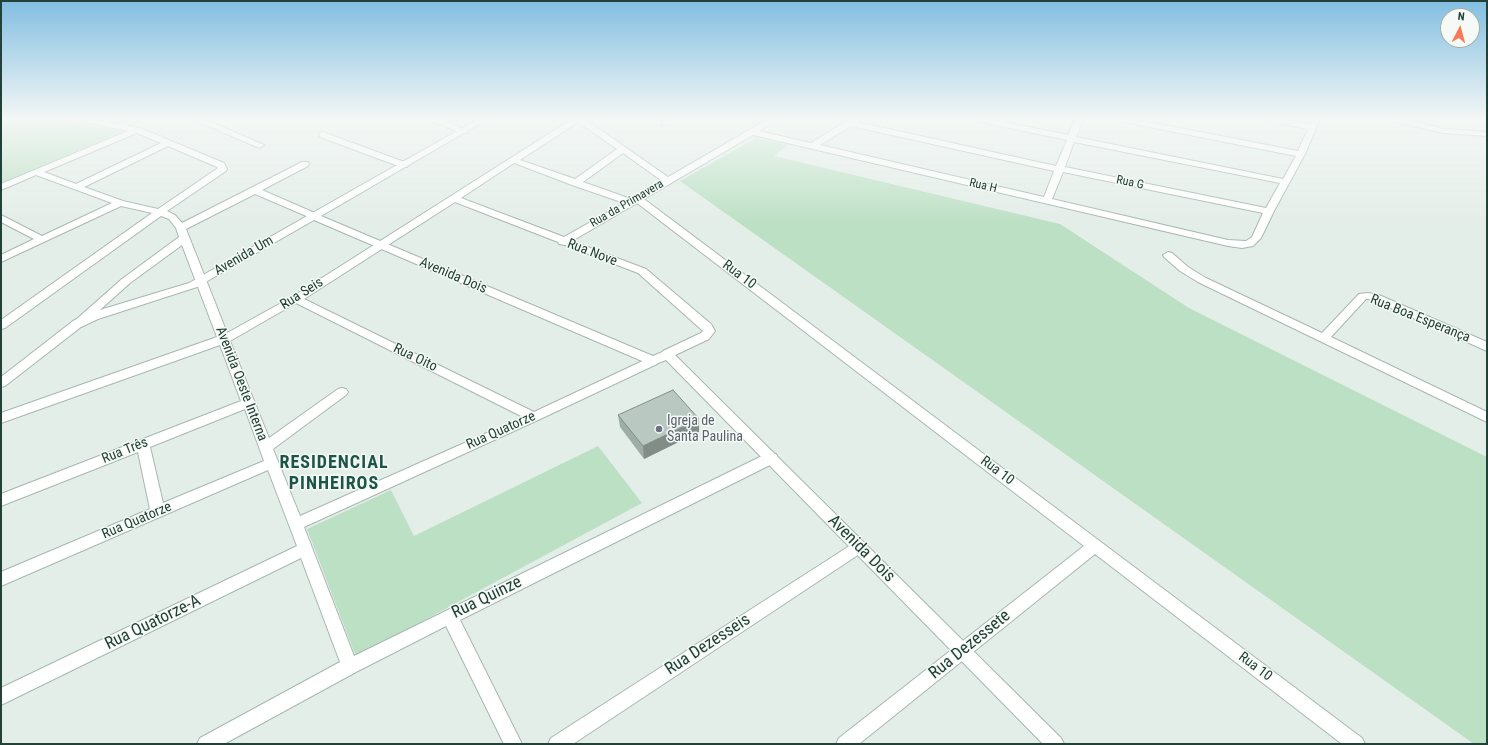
<!DOCTYPE html>
<html>
<head>
<meta charset="utf-8">
<style>
	body { margin:0 }
	#map { position:relative; width:1488px; height:745px; overflow:hidden; background:#e4eee9; font-family:"Roboto Condensed",sans-serif }
	canvas { display:block }
	.frame { position:absolute; inset:0; border:2px solid #224138; pointer-events:none }
	.north { position:absolute; left:1440px; top:8px; width:40px; height:40px; box-sizing:border-box; background:#f5faf7; border:1px solid #a1b0ab; border-radius:50%; rotate:6deg; font-size:11px; font-weight:700; line-height:16px; text-align:center; color:#224138 }
	.north::after { content:''; display:block; margin:auto; width:14px; height:18px; background:#f97957; clip-path:polygon(50% 0,100% 100%,50% 72%,0 100%) }
</style>
</head>
<body>
<div id="map">
<canvas width="1488" height="745"></canvas>
<div class="frame"></div>
<div class="north">N</div>
</div>
<script>
const ctx = document.querySelector('canvas').getContext('2d');
ctx.lineJoin = 'round';
function fill(path, color) { ctx.fillStyle = color; ctx.fill(path, 'evenodd'); }
const poly = rows => new Path2D(rows.map(r => 'M' + r).join(''));
function strokePath(path, color, width, dash) { ctx.strokeStyle = color; ctx.lineWidth = width; ctx.lineCap = dash ? 'butt' : 'round'; ctx.setLineDash(dash || []); ctx.stroke(path); }
function write(font, color, halo, rows, align = 'center') {
  ctx.font = font + ' "Roboto Condensed",sans-serif'; ctx.lineWidth = 3; ctx.setLineDash([]); ctx.textBaseline = 'middle'; ctx.strokeStyle = halo; ctx.fillStyle = color; for (const [text, x, y, turn = 0] of rows) {
    ctx.save(); ctx.translate(x, y); ctx.rotate((+turn || 0) * Math.PI / 180); ctx.textAlign = isNaN(turn) ? turn : align; if (halo) ctx.strokeText(text, 0, 0); ctx.fillText(text, 0, 0); ctx.restore();
  }
}
const green = poly([
	[1,119,51,119,124,131,1,183],
	[756,138,788,145,774,156,1060,224,1189,308,1487,457,1487,744,1474,744,680,181],
	[598,446,642,503,356,657,307,529,391,490,414,536]
]);
const minor = poly([
	[76,119,94,119,117,124,128,119,140,119,127,126,140,128,224,163,227,169,226,171,167,211,175,215,182,223,302,162,308,162,309,164,308,166,262,190,317,214,319,216,317,218,311,218,255,194,186,229,227,333,292,297,572,119,585,119,668,177,768,119,778,119,759,131,811,143,850,119,860,119,857,122,1056,166,1067,140,976,121,972,119,989,119,1068,135,1075,119,1083,119,1076,137,1283,179,1296,156,1119,121,1115,119,1133,119,1298,151,1308,129,1267,121,1263,119,1282,119,1310,124,1312,119,1320,119,1305,154,1274,211,1261,238,1253,246,1242,248,1228,246,753,135,644,199,1362,738,1365,744,1342,744,1095,554,859,744,836,744,839,738,1084,546,637,203,572,241,646,269,711,324,715,331,709,339,671,357,663,357,661,354,663,351,701,333,703,331,638,273,565,245,559,244,558,242,455,202,304,299,534,412,649,358,657,358,659,361,657,364,538,420,304,527,354,656,766,454,771,453,776,454,778,458,776,462,460,620,522,744,504,744,446,626,356,672,224,744,197,744,200,738,340,662,301,558,1,705,1,688,297,546,268,470,1,586,1,572,150,509,138,452,1,506,1,494,241,401,220,345,1,423,1,413,217,337,182,245,130,283,81,327,73,327,71,324,122,279,179,237,176,228,169,219,161,216,5,328,1,329,1,320,152,213,121,206,1,262,1,255,34,239,1,222,1,215,42,236,112,203,36,175,1,190,1,184,128,131,80,121,76,119],
	[578,122,617,149,575,179,520,160,578,122],
	[851,126,1054,171,1044,197,820,145,851,126],
	[137,133,161,143,76,184,44,172,137,133],
	[1074,142,1280,183,1266,208,1065,167,1074,142],
	[168,146,217,167,218,168,158,209,123,201,84,187,168,146],
	[623,153,662,181,631,199,583,182,623,153],
	[514,163,572,185,624,203,564,237,461,198,514,163],
	[1063,172,1263,213,1252,237,1246,241,1228,240,1052,199,1063,172],
	[296,303,523,417,300,516,273,449,346,395,348,392,346,389,342,388,338,389,269,438,230,341,296,303],
	[245,409,264,461,163,503,150,447,245,409],
	[192,119,204,119,264,145,260,148,257,147,192,119],
	[427,119,439,119,468,131,467,133,461,133,427,119],
	[666,119,677,119,668,125,662,125,662,121,666,119],
	[323,132,407,163,408,165,407,167,401,167,320,137,319,135,320,133,323,132],
	[1168,252,1172,253,1188,267,1206,278,1322,333,1359,294,1368,293,1379,295,1487,342,1487,351,1373,300,1368,299,1366,299,1331,337,1487,412,1487,422,1198,282,1180,271,1164,257,1163,255,1168,252],
	[859,541,864,543,866,547,864,551,573,744,548,744,551,738,854,543,859,541]
]);
const tertiary = poly([
	[478,119,488,119,321,216,653,356,667,350,671,351,1061,738,1064,744,1043,744,666,360,653,365,649,364,314,220,197,287,98,319,81,327,5,386,1,387,1,377,73,321,90,313,189,283,478,119]
]);
const secondary = poly([
	[1389,119,1404,119,1444,129,1487,132,1487,136,1444,133,1390,121,1389,119]
]);
const wall = poly([
	[618,415,699,432,644,459,620,427]
]);
const shadedWall = poly([
	[699,419,699,432,644,459,643,446]
]);
const building = poly([
	[673,390,699,419,643,446,618,415,673,390]
]);
const markers = [
	[659,429,4,"#6b7280"]
];
const farStreetnames = [
	["Rua G",1130,183,12],
	["Rua H",983,186,13],
	["Rua da Primavera",627,204,-30]
];
const streetNames = [
	["Rua Nove",592,253,21],
	["Avenida Um",244,256,-30],
	["Rua 10",739,275,37],
	["Avenida Dois",453,276,23],
	["Rua Seis",302,294,-32],
	["Rua Boa Esperança",1420,319,22],
	["Rua Oito",415,358,26],
	["Avenida Oeste Interna",241,384,69],
	["Rua Quatorze",501,431,-24],
	["Rua Três",125,451,-22],
	["Rua 10",997,471,37],
	["Rua Quatorze",137,521,-23],
	["Rua 10",1255,667,37]
];
const worshipNames = [
	["Igreja de",667,421],
	["Santa Paulina",667,437]
];
const nearStreetnames = [
	["Avenida Dois",861,549,45],
	["Rua Quinze",487,598,-26],
	["Rua Quatorze-A",153,623,-26],
	["Rua Dezesseis",708,645,-33],
	["Rua Dezessete",970,645,-39]
];
const districtNames = [
	["RESIDENCIAL",334,463],
	["PINHEIROS",334,484]
];
fill(green, '#bce0c4');
strokePath(minor, '#a6b7b0', 2);
strokePath(tertiary, '#a6b7b0', 2);
strokePath(secondary, '#a1bbb1', 2);
fill(minor, '#fff');
fill(tertiary, '#fff');
fill(secondary, '#fff');
fill(wall, '#9fada7');
fill(shadedWall, '#828d88');
fill(building, '#b9c9c2');
strokePath(building, '#828d88', 1);
const sky = ctx.createLinearGradient(0, 0, 0, 224);
sky.addColorStop(0, '#82bee1');
sky.addColorStop(0.53, '#f3f7f5');
sky.addColorStop(1, '#f3f7f500');
ctx.fillStyle = sky;
ctx.fillRect(0, 0, 1488, 224);
for (const [x, y, r, color] of markers) { const dot = new Path2D(); dot.arc(x, y, r, 0, 2 * Math.PI); ctx.fillStyle = color; ctx.fill(dot); strokePath(dot, '#f5faf7', 1.5); }
write('12px', '#224138', '#f5faf7', farStreetnames);
write('14px', '#224138', '#f5faf7', streetNames);
write('14px', '#5b616d', '#f5faf7', worshipNames, 'left');
write('17px', '#224138', '#f5faf7', nearStreetnames);
ctx.letterSpacing = '1px';
write('bold 18px', '#1c5545', '#f5faf7', districtNames);
ctx.letterSpacing = '0px';
</script>
</body>
</html>
